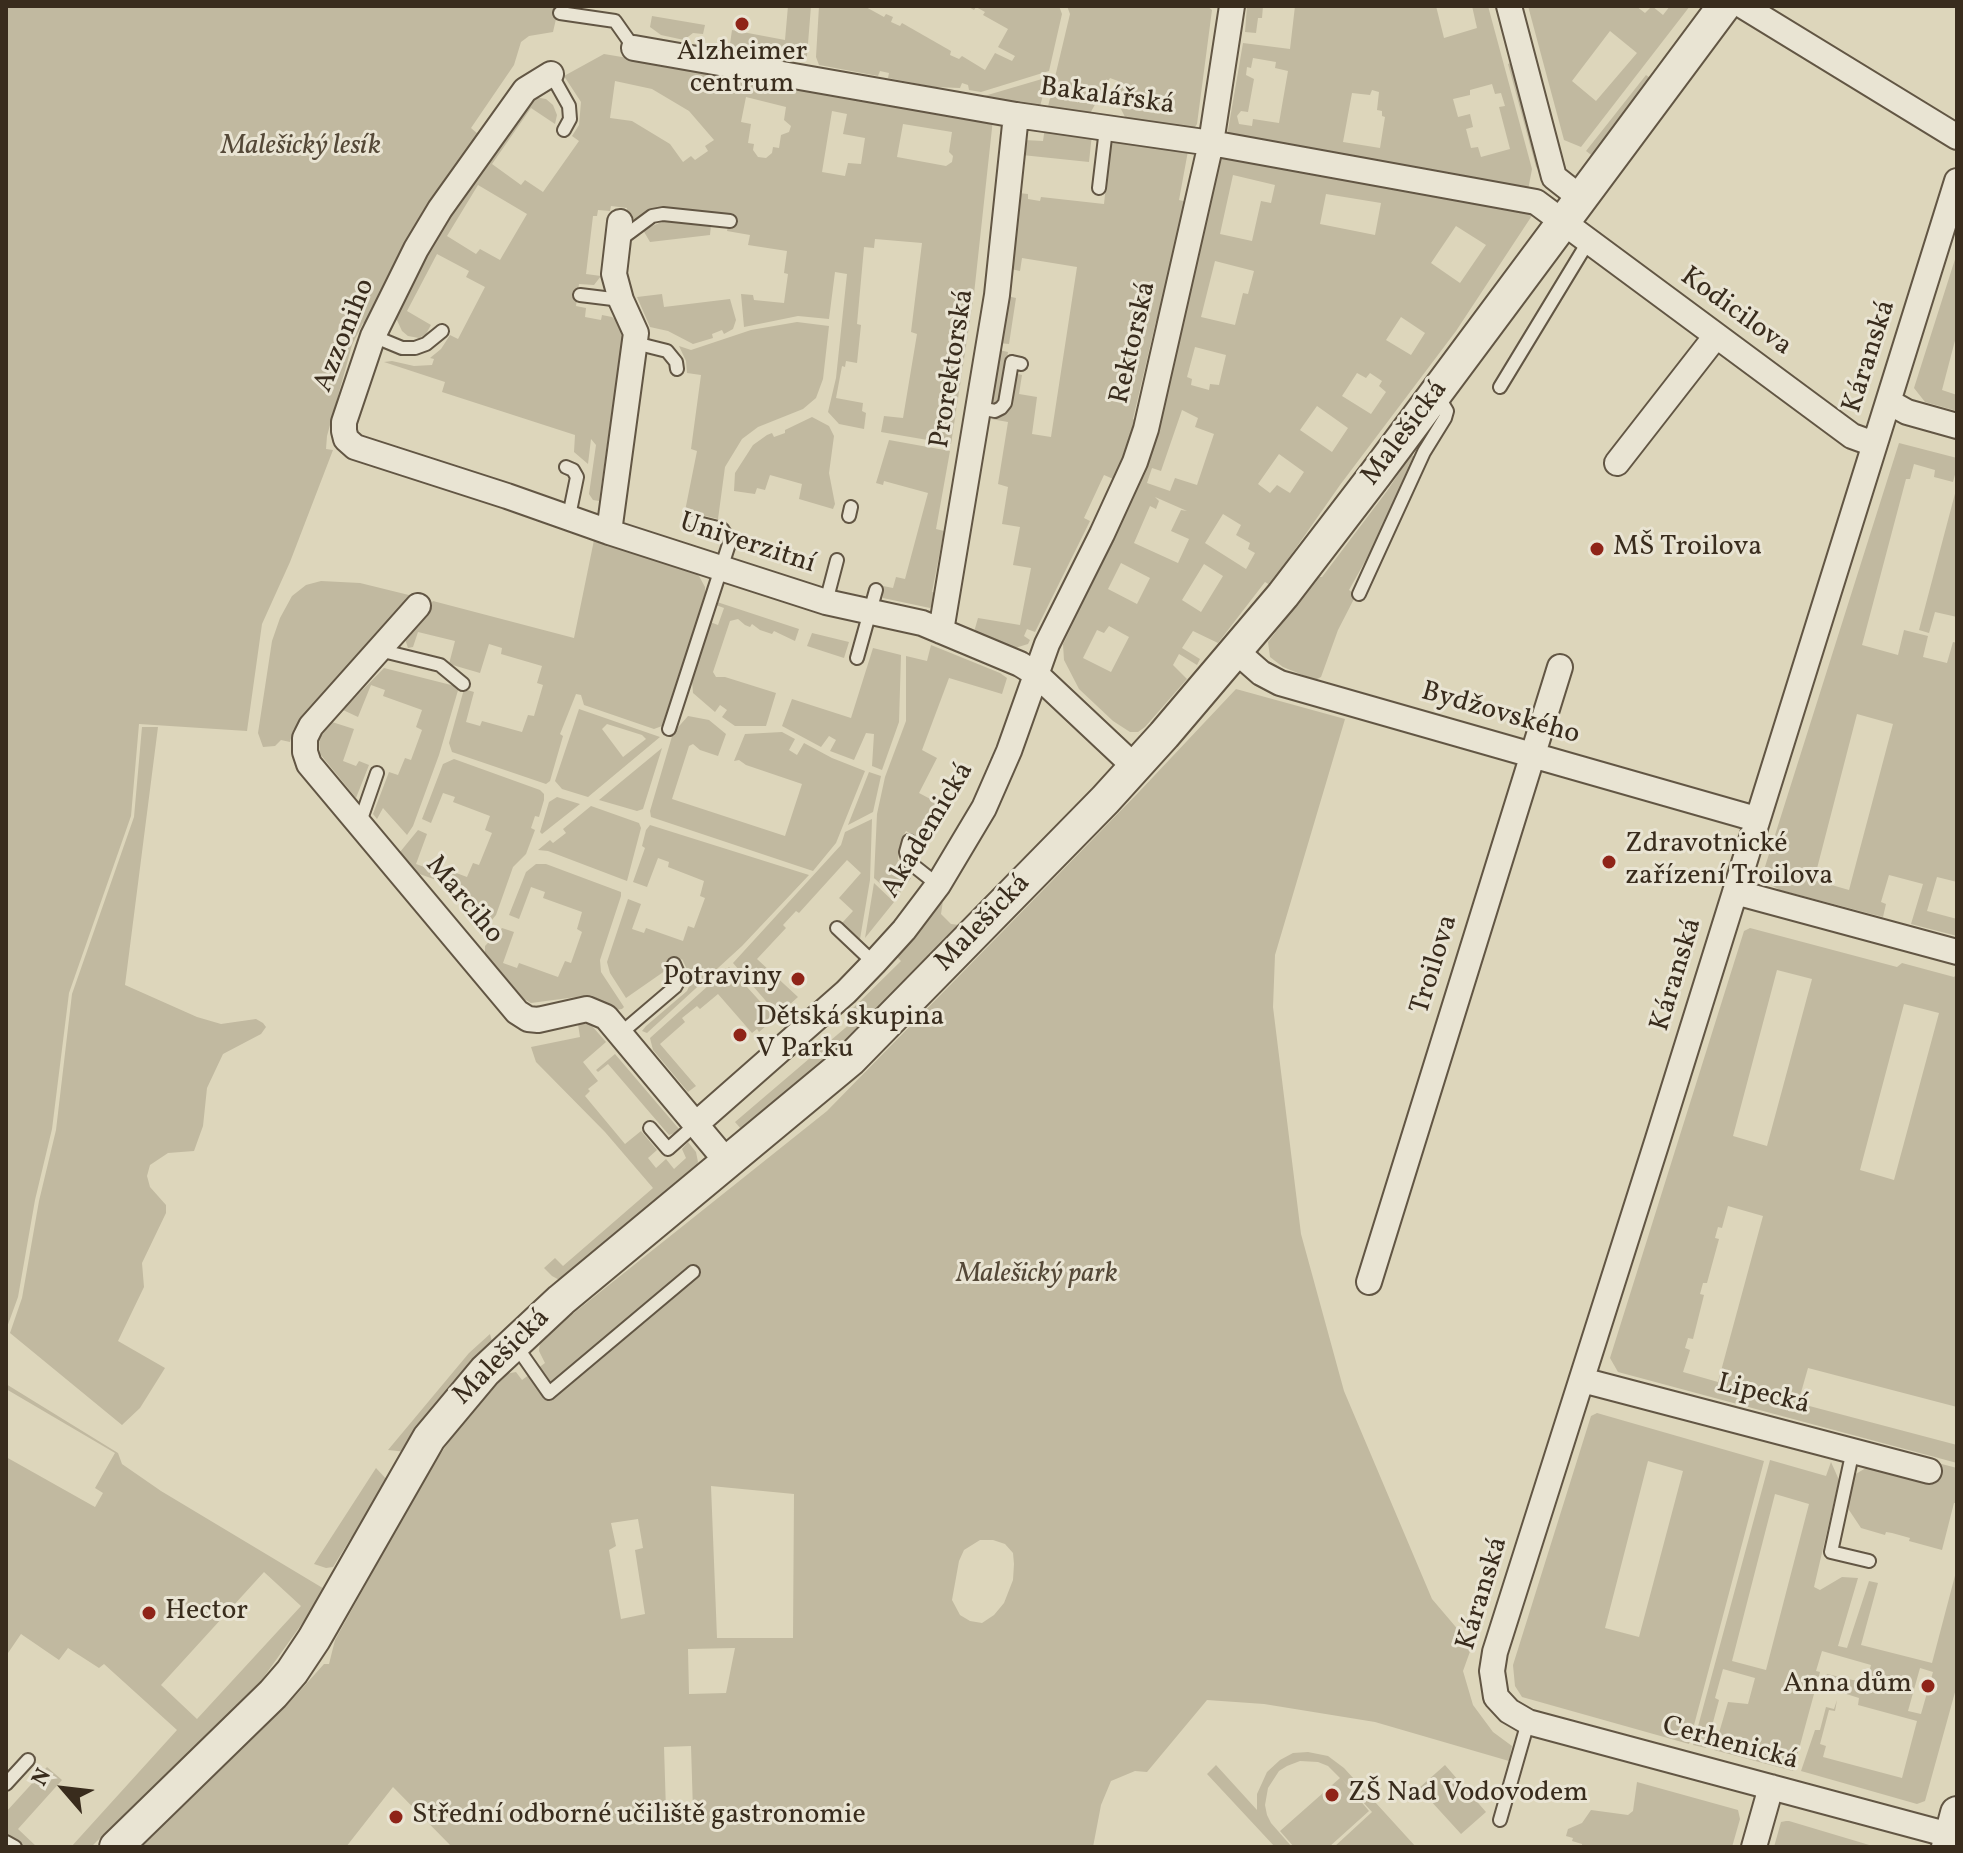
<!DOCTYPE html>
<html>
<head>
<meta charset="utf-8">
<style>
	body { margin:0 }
	#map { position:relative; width:1963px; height:1853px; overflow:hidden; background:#ddd6bb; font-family:Vollkorn,serif }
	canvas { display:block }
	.frame { position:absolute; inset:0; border:8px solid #392c1d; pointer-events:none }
	.north { position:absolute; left:24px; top:1749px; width:80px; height:80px; -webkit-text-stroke:6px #e9e4d3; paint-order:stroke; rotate:298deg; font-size:22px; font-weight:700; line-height:32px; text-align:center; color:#392c1d }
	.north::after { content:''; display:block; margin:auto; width:28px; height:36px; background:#392c1d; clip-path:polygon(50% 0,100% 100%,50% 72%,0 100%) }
</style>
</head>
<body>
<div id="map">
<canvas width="1963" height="1853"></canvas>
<div class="frame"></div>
<div class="north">N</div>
</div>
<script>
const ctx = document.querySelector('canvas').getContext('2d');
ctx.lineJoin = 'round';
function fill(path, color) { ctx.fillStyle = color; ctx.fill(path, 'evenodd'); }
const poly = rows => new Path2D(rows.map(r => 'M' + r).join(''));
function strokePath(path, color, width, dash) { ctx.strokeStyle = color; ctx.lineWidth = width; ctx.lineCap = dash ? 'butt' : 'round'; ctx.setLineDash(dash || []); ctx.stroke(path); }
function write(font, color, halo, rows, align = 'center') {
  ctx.font = font + ' Vollkorn,serif'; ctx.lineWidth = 6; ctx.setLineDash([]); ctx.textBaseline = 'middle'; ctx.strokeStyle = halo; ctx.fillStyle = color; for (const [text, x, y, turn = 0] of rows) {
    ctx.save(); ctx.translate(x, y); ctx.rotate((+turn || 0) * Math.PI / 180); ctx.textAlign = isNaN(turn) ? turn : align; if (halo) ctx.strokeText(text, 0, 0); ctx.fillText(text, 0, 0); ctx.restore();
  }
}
const green = poly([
	[6,6,559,6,553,32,529,36,521,42,514,65,471,128,478,134,435,197,369,326,363,323,352,345,327,436,326,449,333,450,290,562,262,624,247,731,139,724,131,816,69,993,52,1129,35,1200,18,1297,6,1330],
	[788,6,811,6,807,56,802,61,735,49,730,44,732,30,785,40],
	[819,6,864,6,884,17,886,14,893,17,891,22,900,26,902,23,951,51,950,55,959,59,962,56,985,70,995,53,1012,61,1015,56,998,47,1008,29,983,15,985,12,976,7,974,10,967,6,1059,6,1062,14,1049,71,981,92,969,90,968,85,962,83,960,88,934,87,888,78,889,73,880,71,878,76,819,65,816,57],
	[1067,6,1207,6,1212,10,1197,124,1191,133,1128,123,1118,103,1118,81,1110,78,1088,117,1046,115,1070,14],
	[1247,6,1263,6,1262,18,1258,18,1256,33,1245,32],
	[1295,6,1436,6,1444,38,1477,28,1472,6,1488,6,1532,169,1528,190,1227,136,1243,43,1290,49],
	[1253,58,1276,62,1275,68,1288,71,1279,123,1253,119,1252,126,1239,124,1237,116,1241,111,1248,112,1254,79,1246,75,1247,67,1251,68],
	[1492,84,1495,94,1501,93,1505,106,1499,107,1510,149,1481,157,1478,147,1471,148,1466,129,1473,127,1470,114,1458,117,1453,99,1470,95,1470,90],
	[1372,90,1379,92,1377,110,1382,111,1382,116,1385,117,1380,148,1343,142,1352,93,1370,95],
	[1528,6,1636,6,1645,13,1652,6,1663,15,1670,6,1690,6,1581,147,1564,140],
	[1610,31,1637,53,1596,101,1572,81],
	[652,16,705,25,703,34,693,33,684,40,661,35,650,27],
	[604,54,993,119,974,294,951,444,881,432,884,416,903,418,917,334,911,332,922,243,875,239,874,248,864,247,857,324,861,325,857,363,846,361,845,367,842,366,836,398,863,403,862,411,866,413,864,429,839,424,828,412,836,378,847,274,835,272,829,319,798,316,744,327,741,294,753,295,754,300,784,303,788,274,784,273,787,251,748,245,750,235,727,231,730,216,669,208,659,210,636,221,627,213,627,208,611,206,610,211,598,210,597,216,593,216,586,274,601,276,594,285,579,284,576,306,586,308,585,317,601,320,602,315,612,317,620,323,623,333,599,501,593,500,589,494,596,445,591,439,588,464,574,452,575,435,442,392,445,382,384,362,392,361,414,366,432,365,434,359,430,358,441,349,450,335,458,339,485,287,466,277,469,271,437,254,407,311,431,325,426,334,419,338,408,336,402,331,396,318,439,224,534,97,546,99,553,105,557,115,555,124,531,108,492,164,521,185,525,180,543,192,579,141,572,136,579,125,581,102,564,76],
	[615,81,652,89,689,111,714,140,705,146,708,151,695,160,691,156,683,162,670,144,632,121,610,118],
	[746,97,786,107,784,120,791,126,789,132,781,135,779,148,773,147,772,153,766,158,758,157,753,150,754,144,748,143,751,124,741,122],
	[832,111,847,114,843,134,865,138,861,164,848,163,845,176,822,172],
	[903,124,952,132,949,152,953,156,952,162,946,166,897,157],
	[478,185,527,214,500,260,480,249,476,254,447,236],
	[1514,62,1545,178,1536,167,1508,64],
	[1646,75,1656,82,1598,160,1586,151],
	[1042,79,1047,80,1038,114,974,99],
	[1045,127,1092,134,1089,162,1022,155,1024,140,1043,141],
	[1111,137,1188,151,1179,200,1187,202,1164,312,1156,321,1133,419,1139,422,1118,481,1104,475,1084,518,1090,521,1035,632,1027,629,1024,636,1030,640,1028,644,1015,648,974,632,978,618,1020,625,1031,568,1013,565,1020,527,1002,524,1008,487,998,484,1008,422,991,419,1000,416,1007,410,1014,373,1022,375,1019,394,1037,397,1032,434,1051,437,1077,267,1022,258,1020,271,1011,269,1018,193,1028,194,1028,199,1040,201,1041,197,1104,204],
	[1221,155,1537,208,1456,331,1340,485,1270,585,1265,582,1218,643,1193,631,1182,648,1200,659,1197,665,1179,654,1173,665,1187,679,1145,727,1138,732,1130,732,1113,721,1079,689,1064,660,1063,644,1114,540,1157,434],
	[1233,175,1275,185,1271,203,1261,201,1252,241,1220,234],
	[1326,194,1381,203,1375,235,1320,224],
	[1456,226,1486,245,1460,283,1431,263],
	[1215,261,1254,271,1248,294,1243,293,1235,325,1201,317],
	[1401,317,1425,333,1411,355,1386,340],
	[1195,347,1226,355,1219,385,1210,384,1209,390,1191,385,1192,379,1187,377],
	[1357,373,1366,378,1370,373,1382,381,1379,386,1386,392,1371,414,1342,396],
	[1317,406,1348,428,1332,452,1300,430],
	[1182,410,1198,418,1195,427,1214,434,1197,485,1175,478,1170,491,1147,483,1152,468,1161,471],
	[1279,454,1304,472,1290,493,1277,485,1270,493,1258,484],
	[1155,497,1187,511,1181,510,1171,531,1189,539,1178,563,1134,543,1150,506,1156,509,1159,501],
	[1223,514,1241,525,1236,535,1250,543,1248,549,1255,553,1246,569,1205,543],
	[1121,563,1150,578,1137,604,1108,589],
	[1204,564,1223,576,1201,612,1182,600],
	[1109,626,1129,637,1111,672,1083,658,1097,630,1104,633],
	[677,220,711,225,710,235,650,242,643,230,664,221],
	[1957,253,1957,333,1942,390,1957,395,1957,411,1925,402,1914,388],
	[662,294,664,307,730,299,736,320,733,329,724,334,722,330,712,334,713,338,693,344,668,331,650,327,637,297],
	[1007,296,1016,298,1009,344,999,343],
	[797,322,829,326,823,379,816,398,803,409,758,427,742,439,725,467,718,519,685,511,697,451,691,449,701,375,687,373,686,361,679,346,691,350,751,330],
	[999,350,1008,352,1000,399,994,405,991,401],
	[812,417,829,426,834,436,829,473,835,504,833,509,799,499,802,484,770,475,765,490,757,488,755,494,734,491,735,473,753,445,767,435,772,433,774,437,785,433,785,430],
	[889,440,950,451,936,529,944,531,932,592,936,593,934,604,930,608,883,598,882,594,883,586,893,588,896,577,905,579,928,493,884,481,883,485,876,483],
	[1899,443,1957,458,1957,467,1953,482,1934,477,1935,470,1914,464,1910,479,1906,479,1862,645,1898,655,1904,630,1928,636,1923,657,1947,663,1953,642,1957,643,1957,882,1937,877,1927,911,1957,919,1957,936,1911,924,1923,884,1889,875,1881,902,1886,904,1883,917,1780,890,1771,885,1763,873],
	[1857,714,1893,724,1849,890,1814,880],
	[1411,455,1417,457,1373,558,1368,556,1349,590,1356,595,1338,630,1321,677,1315,680,1283,667,1270,657,1268,642,1318,577,1322,577,1387,491],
	[1957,486,1957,617,1935,612,1929,633,1919,630],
	[594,540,692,571,699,576,705,587,705,595,662,726,654,729,584,705,581,695,576,694,560,734,563,736,550,781,546,784,452,752,449,743,464,689,474,692,466,722,480,726,482,721,522,732,528,715,534,716,543,685,537,683,542,666,501,654,502,648,489,644,480,673,449,664,455,641,418,632,413,647,408,648,405,639,408,631,433,601,574,638],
	[321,581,360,583,413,596,293,730,290,742,281,740,275,746,263,747,258,733,272,641,280,618,292,596,306,585],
	[717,602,799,629,795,641,774,631,772,634,760,630,752,624,750,627,745,625,738,619,730,621,713,672,716,677,725,677,776,693,766,726,735,726,722,717,727,710,720,705,715,712,693,693,692,681,710,622,718,625,724,608,716,605],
	[812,633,849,642,844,658,807,646],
	[931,645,1000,673,1007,678,1002,694,949,678,922,750,937,758,919,793,936,802,916,837,906,831,902,838,898,859,903,870,911,878,896,898,874,878,877,814,885,777,906,721,906,656,927,661],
	[873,648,901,655,899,722,882,770,872,766,874,734,866,733,854,760,830,751,836,740,829,736,821,747,782,726,792,699,851,718],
	[384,668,459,687,439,755,413,826,407,835,383,808,377,819,373,814,389,772,398,775,405,758,411,760,422,730,416,727,422,710,383,696,385,690,371,685,358,717,343,710],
	[1236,689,1345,719,1275,955,1273,1007,1301,1234,1344,1391,1432,1599,1472,1646,1463,1671,1473,1705,1493,1732,1512,1746,1509,1761,1375,1722,1264,1704,1207,1700,1147,1772,1135,1771,1111,1781,1101,1805,1093,1847,452,1847,393,1787,346,1847,141,1847,289,1703,324,1664,329,1664,335,1640,426,1476,468,1413,505,1374,516,1372,522,1380,545,1363,539,1351,540,1342,545,1336,827,1111,1137,794],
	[711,1486,794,1494,793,1638,717,1638],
	[638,1519,643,1548,635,1550,645,1614,621,1619,609,1550,616,1546,611,1523],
	[980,1540,993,1540,1005,1544,1013,1553,1014,1564,1013,1580,1004,1603,994,1615,982,1623,970,1621,960,1615,952,1600,959,1561,964,1550],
	[735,1648,726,1693,689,1694,688,1649],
	[691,1746,693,1811,666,1811,664,1747],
	[579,709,660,737,588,797,562,789,555,781],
	[607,724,642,735,646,739,623,757,602,729],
	[688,716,709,720,726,734,718,756,700,750,693,744,689,746,672,799,785,836,802,784,746,765,739,760,734,761,745,734,782,732,795,739,789,750,797,755,804,743,832,758,865,771,836,843,813,871,651,817,650,811,673,733],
	[332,722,354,729,343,761,356,766,359,761,369,765,356,798,320,754,319,739],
	[142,727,158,727,125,985,197,1017,221,1024,256,1019,263,1023,266,1027,261,1034,223,1054,207,1088,203,1126,194,1151,168,1153,150,1165,147,1176,150,1187,166,1205,166,1213,142,1263,144,1287,118,1341,165,1368,140,1408,122,1425,10,1333,22,1298,39,1201,56,1130,72,994,134,817],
	[662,748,643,809,637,811,599,800],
	[454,759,540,790,544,794,544,800,539,817,535,816,531,828,535,830,526,854,513,867,496,915,486,927,453,890,447,884,417,873,400,852,418,830,427,834,416,864,430,869,432,864,467,877,473,863,479,865,492,833,485,830,490,816,453,802,455,797,443,793,431,823,422,819,443,764],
	[869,772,881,776,873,812,848,825],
	[557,797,580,804,542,834,540,832,549,802],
	[591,806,639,823,641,828,627,881,548,851,538,850,550,840,553,843,566,833,563,829],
	[872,819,870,880,860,939,842,923,853,911,839,898,861,873,847,860,799,913,796,911,783,925,786,928,757,959,798,997,778,1015,733,963,841,845,845,832],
	[650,825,809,875,742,946,647,1033,642,1031,646,1026,687,991,692,980,682,959,626,998,610,973,607,962,628,899,641,904,632,929,644,933,646,928,683,941,688,926,694,928,705,898,700,896,704,881,668,867,669,862,658,858,647,887,633,882,645,848,642,846,646,830],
	[536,864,546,864,621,892,621,896,600,960,601,972,624,1007,622,1009,616,1010,591,995,531,1003,522,998,485,954,485,946,502,928,514,932,503,963,517,968,519,963,558,977,565,961,571,963,582,932,577,929,582,912,543,898,545,892,531,887,519,919,509,915,526,872],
	[874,883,894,902,865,938],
	[944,894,941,914,951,924,960,925,858,1030,742,1130,735,1122,851,1023,845,1016,901,961,895,955],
	[1750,928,1897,967,1902,963,1954,977,1957,974,1957,1407,1808,1368,1798,1403,1957,1445,1957,1463,1618,1372,1610,1358,1744,931],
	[1777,970,1812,979,1767,1146,1733,1136],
	[1904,1004,1939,1013,1894,1180,1860,1170],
	[1728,1206,1763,1216,1718,1382,1683,1372,1690,1350,1685,1348,1688,1338,1693,1339,1704,1295,1700,1294,1703,1283,1707,1283,1719,1239,1715,1238,1718,1227,1722,1228],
	[729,967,775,1018,759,1032,757,1029,752,1033,718,994,700,1009,697,1006,682,1018,685,1022,660,1044,696,1086,688,1092,653,1050,650,1038],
	[586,1023,592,1026,606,1042,583,1062,598,1081,588,1089,590,1091,585,1096,625,1144,641,1131,657,1150,648,1158,656,1168,666,1159,674,1169,686,1158,682,1149,688,1142,696,1152,698,1162,692,1173,565,1283,552,1276,544,1268,555,1258,563,1266,653,1188,605,1132,536,1062,531,1047,580,1037,578,1024],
	[615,1054,679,1129,675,1133,669,1135,608,1064,598,1072,596,1070],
	[490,1334,493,1345,407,1452,388,1450,469,1353],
	[6,1384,118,1453,122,1464,161,1491,326,1590,261,1681,91,1847,71,1847,177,1730,104,1664,99,1668,68,1648,59,1660,21,1634,6,1656,6,1457,95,1507,103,1493,95,1488,115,1453,6,1389],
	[264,1572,301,1606,197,1719,161,1685],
	[1597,1413,1764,1461,1689,1744,1522,1697,1515,1686,1513,1665,1591,1416],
	[1648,1461,1683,1471,1639,1637,1605,1628],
	[1770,1460,1826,1476,1831,1462,1839,1480,1814,1587,1820,1590,1842,1577,1858,1578,1838,1646,1847,1648,1869,1581,1878,1583,1861,1645,1932,1663,1957,1568,1957,1685,1925,1801,1917,1804,1801,1771,1815,1730,1820,1730,1826,1707,1834,1709,1837,1700,1835,1711,1829,1710,1820,1744,1826,1746,1823,1757,1902,1778,1917,1721,1858,1705,1859,1698,1824,1687,1827,1674,1866,1683,1871,1665,1822,1651,1816,1671,1820,1672,1793,1771,1714,1750,1728,1702,1748,1704,1755,1678,1723,1669,1715,1698,1719,1700,1706,1748,1693,1745],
	[1775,1494,1809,1504,1766,1670,1732,1661],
	[1920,1668,1933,1672,1921,1714,1908,1711],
	[1930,1461,1957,1468,1957,1503,1954,1503,1942,1550,1909,1541,1910,1538,1892,1533,1886,1532,1885,1535,1861,1528,1849,1510,1848,1500,1854,1475,1871,1465],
	[376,1468,389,1482,357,1541,351,1538,333,1567,326,1568,314,1564],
	[1308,1752,1328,1756,1344,1768,1416,1847,1334,1847,1372,1812,1342,1779,1369,1811,1329,1847,1294,1847,1280,1831,1340,1778,1328,1766,1318,1762,1300,1761,1287,1766,1279,1771,1268,1788,1265,1805,1267,1815,1271,1823,1292,1847,1275,1847,1207,1774,1216,1765,1257,1810,1257,1794,1267,1772,1280,1760,1293,1753],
	[1445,1765,1486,1812,1461,1834,1419,1788],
	[47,1767,62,1780,18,1829,37,1847,6,1847,6,1812],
	[1637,1782,1738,1810,1740,1819,1732,1847,1582,1847,1582,1844,1572,1841,1573,1838,1566,1836,1568,1829,1582,1823,1591,1810,1628,1815,1633,1811],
	[1786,1821,1789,1821,1876,1847,1774,1847,1781,1822]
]);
const service = poly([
	[560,13,615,21,634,48],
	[551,74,569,106,570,119,564,130],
	[1099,188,1106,129],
	[621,239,652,216,663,214,730,221],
	[580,295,621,300],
	[373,336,402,348,415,348,426,344,442,331],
	[635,343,667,351,676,362,677,369],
	[1500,387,1588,242],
	[979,408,995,411,1001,408,1005,403,1012,362,1021,364],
	[566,467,573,470,577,477,569,516],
	[849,516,851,507],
	[1359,594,1424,452,1445,418,1447,411,1444,406,1434,398],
	[826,602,837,560],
	[379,650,440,665,463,684],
	[857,658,876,590],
	[669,729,729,544,728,538,722,529,694,522],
	[359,825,377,773],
	[909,841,906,852,909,862,938,885],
	[837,928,874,963],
	[621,1033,675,987,680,978,674,964],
	[650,1128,668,1149,696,1124],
	[514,1343,549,1393,693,1272],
	[1853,1450,1831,1552,1869,1561],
	[6,1784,28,1760],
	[1500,1820,1528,1722],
	[6,1842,15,1847]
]);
const minor = poly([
	[1509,6,1554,177,1582,199],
	[1743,6,1957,137],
	[634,48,1016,115,1211,143,1536,202,1852,436,1874,444],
	[551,74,525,90,440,209,416,249,373,336,344,422,344,431,346,439,355,447,507,496,609,532],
	[1957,181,1657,1142,1495,1652,1492,1671,1496,1697,1509,1711,1528,1722,1957,1837],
	[620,222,614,274,621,300,636,333,609,532,826,602,922,623,1020,664,1036,674,1135,767],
	[1889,402,1907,412,1957,426],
	[1617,463,1716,336],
	[418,606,311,726,305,738,305,752,309,764,517,1012,528,1019,538,1020,587,1009,606,1017,728,1163],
	[941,631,997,295,1016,115],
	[1236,651,1261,673,1280,683,1756,819],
	[1735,892,1957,952],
	[696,1124,846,992,874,963,904,930,938,885,984,808,1009,751,1047,644,1102,534,1135,462,1146,429,1211,143,1232,6],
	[1369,1282,1560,667],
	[1582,1380,1929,1471],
	[1754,1847,1771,1787]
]);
const tertiary = poly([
	[116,1847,273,1694,292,1672,314,1639,429,1438,485,1371,561,1300,850,1060,1105,800,1164,735,1283,595,1375,475,1724,6],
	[1948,1847,1957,1813]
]);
const markers = [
	[742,24,8,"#8f2418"],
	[1597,549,8,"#8f2418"],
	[1609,862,8,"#8f2418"],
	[798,979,8,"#8f2418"],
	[740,1035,8,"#8f2418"],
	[149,1613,8,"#8f2418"],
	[1928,1686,8,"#8f2418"],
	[1332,1795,8,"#8f2418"],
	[396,1817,8,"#8f2418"]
];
const poiNames = [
	["Alzheimer",742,54,"center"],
	["centrum",742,86,"center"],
	["MŠ Troilova",1613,549],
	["Zdravotnické",1625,846],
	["zařízení Troilova",1625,878],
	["Potraviny",782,979,"right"],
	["Dětská skupina",756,1019],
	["V Parku",756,1051],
	["Hector",165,1613],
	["Anna dům",1912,1686,"right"],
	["ZŠ Nad Vodovodem",1348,1795],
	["Střední odborné učiliště gastronomie",412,1817]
];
const streetNames = [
	["Bakalářská",1107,98,8],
	["Kodicilova",1735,313,36],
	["Azzoniho",346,336,-68],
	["Rektorská",1135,343,-77],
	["Káranská",1871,357,-72],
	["Prorektorská",954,369,-81],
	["Malešická",1406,434,-53],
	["Univerzitní",747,545,18],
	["Bydžovského",1500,715,16],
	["Akademická",929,831,-59],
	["Marciho",463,901,50],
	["Malešická",984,924,-46],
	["Troilova",1436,965,-73],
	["Káranská",1678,975,-73],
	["Malešická",503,1358,-45],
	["Lipecká",1763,1396,14],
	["Káranská",1484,1594,-73],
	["Cerhenická",1730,1745,15]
];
const parkNames = [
	["Malešický lesík",301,148],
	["Malešický park",1037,1276]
];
fill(green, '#c1b9a0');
strokePath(service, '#625644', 16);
strokePath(minor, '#625644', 28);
strokePath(tertiary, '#625644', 36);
strokePath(service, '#e9e4d3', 12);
strokePath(minor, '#e9e4d3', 24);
strokePath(tertiary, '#e9e4d3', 32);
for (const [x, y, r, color] of markers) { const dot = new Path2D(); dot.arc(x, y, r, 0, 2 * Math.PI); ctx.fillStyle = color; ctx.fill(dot); strokePath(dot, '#e9e4d3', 3); }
write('28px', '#392c1d', '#e9e4d3', poiNames, 'left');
write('28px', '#392c1d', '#e9e4d3', streetNames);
write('italic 28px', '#544837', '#e9e4d3', parkNames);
</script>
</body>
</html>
